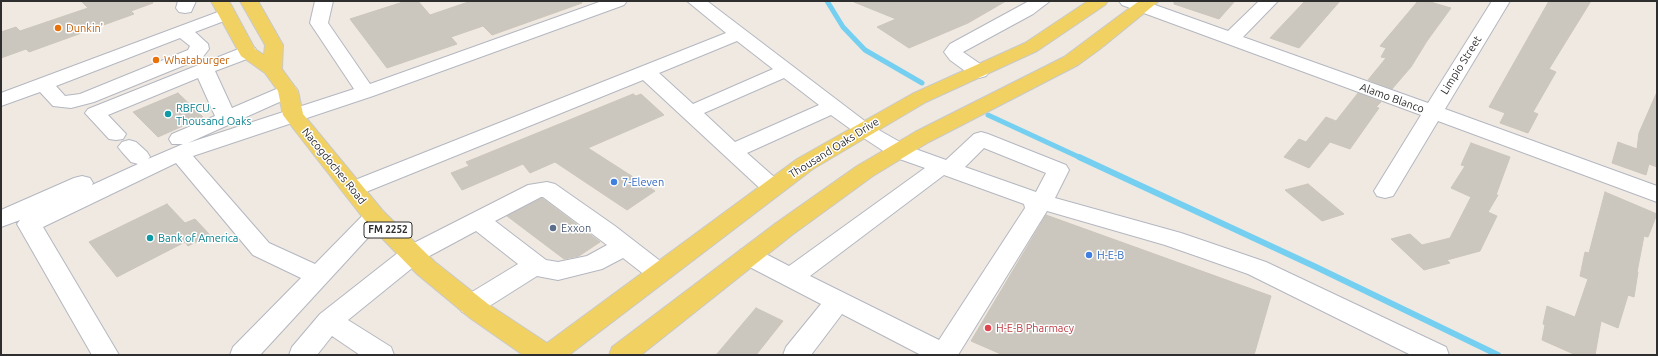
<!DOCTYPE html>
<html>
<head>
<meta charset="utf-8">
<style>
	body { margin:0 }
	#map { position:relative; width:1658px; height:356px; overflow:hidden; background:#efe9e1; font-family:Ubuntu,sans-serif }
	canvas { display:block }
	.frame { position:absolute; inset:0; border:2px solid #2e2e2e; pointer-events:none }
</style>
</head>
<body>
<div id="map">
<canvas width="1658" height="356"></canvas>
<div class="frame"></div>
</div>
<script>
const ctx = document.querySelector('canvas').getContext('2d');
ctx.lineJoin = 'round';
const poly = rows => new Path2D(rows.map(r => 'M' + r).join(''));
function strokePath(path, color, width, dash) { ctx.strokeStyle = color; ctx.lineWidth = width; ctx.lineCap = dash ? 'butt' : 'round'; ctx.setLineDash(dash || []); ctx.stroke(path); }
function fill(path, color) { ctx.fillStyle = color; ctx.fill(path, 'evenodd'); }
function write(font, color, halo, rows, align = 'center') {
  ctx.font = font + ' Ubuntu,sans-serif'; ctx.lineWidth = 3; ctx.setLineDash([]); ctx.textBaseline = 'middle'; ctx.strokeStyle = halo; ctx.fillStyle = color; for (const [text, x, y, turn = 0] of rows) {
    ctx.save(); ctx.translate(x, y); ctx.rotate((+turn || 0) * Math.PI / 180); ctx.textAlign = isNaN(turn) ? turn : align; if (halo) ctx.strokeText(text, 0, 0); ctx.fillText(text, 0, 0); ctx.restore();
  }
}
const streamFar1 = poly([
	[827,1,843,27,865,50,922,83],
	[988,115,1081,158]
]);
const stream = poly([
	[1079,157,1316,267,1498,355]
]);
const building = poly([
	[81,1,152,1,153,3,131,11,134,14,29,52,26,49,1,58,1,32,16,27,20,31,88,8,81,1],
	[406,1,418,1,430,15,471,1,581,1,582,3,492,35,483,26,451,37,457,44,387,68,350,19,406,1],
	[1006,1,968,23,909,48,877,27,896,19,854,2,1006,1],
	[1174,1,1235,1,1219,19,1174,4,1174,1],
	[1305,1,1340,1,1299,48,1270,38,1305,1],
	[1418,1,1427,1,1451,8,1427,41,1411,67,1392,89,1368,80,1386,58,1381,57,1386,48,1380,46,1418,1],
	[1549,1,1591,1,1549,69,1556,72,1533,112,1538,114,1528,133,1500,123,1505,113,1489,107,1549,1],
	[1657,92,1657,167,1649,164,1646,175,1612,163,1618,142,1637,149,1639,133,1657,92],
	[178,93,203,117,158,137,133,112,178,93],
	[1358,93,1381,102,1376,107,1379,108,1350,149,1330,142,1309,168,1284,157,1299,139,1306,142,1326,117,1336,121,1358,93],
	[633,94,636,96,641,94,664,115,588,148,655,191,627,210,555,162,530,173,523,164,462,190,451,173,469,166,466,162,633,94],
	[1471,143,1510,157,1496,195,1498,195,1488,212,1497,216,1480,251,1447,260,1450,263,1424,270,1391,239,1410,234,1422,245,1450,238,1471,197,1451,188,1465,166,1461,165,1471,143],
	[1308,184,1344,214,1322,221,1285,190,1308,184],
	[1605,192,1657,214,1648,237,1644,236,1637,272,1638,272,1634,297,1628,295,1618,328,1601,321,1595,355,1576,355,1542,340,1545,325,1543,324,1547,306,1575,317,1588,279,1580,276,1585,252,1589,253,1605,192],
	[542,198,600,242,579,256,564,259,507,216,542,198],
	[167,204,185,223,195,219,210,235,188,246,185,242,117,277,89,242,167,204],
	[1046,215,1271,296,1254,355,1003,355,971,341,1046,215],
	[756,308,783,321,756,355,716,355,756,308]
]);
const minor = poly([
	[178,1,196,1,191,12,185,13,179,12,176,8,178,1],
	[315,1,333,1,328,23,370,84,602,1,627,1,624,5,373,96,193,156,269,243,315,264,367,211,375,209,383,211,387,217,260,355,230,355,233,347,301,278,253,255,176,163,43,227,119,355,92,355,17,224,20,220,1,227,1,210,74,178,82,176,90,178,93,183,92,185,138,164,131,162,122,152,118,147,122,142,129,140,136,142,147,152,150,157,148,159,183,144,172,144,169,139,172,134,215,116,198,78,108,115,126,134,123,139,116,140,109,139,85,113,88,109,241,48,248,46,255,48,257,52,255,56,215,71,232,108,281,87,288,85,295,87,298,91,295,95,188,143,354,89,310,23,315,1],
	[687,1,707,1,870,125,907,146,946,160,974,134,981,132,988,134,1066,165,1069,170,1055,198,1181,233,1266,262,1446,347,1449,355,1411,355,1248,274,1165,245,1047,211,958,355,921,355,842,314,811,355,783,355,786,347,821,304,740,262,737,256,740,250,749,247,758,250,789,266,925,168,891,156,856,133,831,115,747,153,781,183,784,188,781,193,773,195,765,193,643,80,361,194,353,196,345,194,342,189,345,184,726,33,687,1],
	[737,41,773,69,693,104,659,73,737,41],
	[784,78,819,105,735,142,704,113,784,78],
	[984,148,1046,173,1036,192,965,167,984,148],
	[944,175,1024,204,1025,208,939,340,810,276,944,175],
	[1029,1,1050,1,1033,14,963,52,986,68,989,72,986,76,979,78,972,76,950,60,944,52,950,44,1029,1],
	[1119,1,1144,1,1228,31,1259,1,1278,1,1243,37,1428,103,1492,1,1510,1,1445,109,1657,186,1657,202,1438,121,1393,196,1385,198,1377,196,1374,191,1421,115,1122,5,1119,1],
	[226,9,232,10,235,14,232,18,195,32,208,44,209,49,202,58,94,102,71,108,53,106,40,92,1,106,1,93,226,9],
	[180,38,190,46,188,50,80,94,65,96,56,86,180,38],
	[547,182,555,184,615,226,668,267,671,273,668,279,659,282,650,279,623,258,602,269,558,280,537,276,480,312,471,315,462,312,458,305,462,298,518,264,476,231,422,260,348,320,391,347,394,355,360,355,332,336,317,355,289,355,292,347,320,314,404,248,528,185,547,182],
	[541,197,543,197,607,245,587,256,558,262,546,260,495,221,541,197]
]);
const major = poly([
	[211,1,229,1,255,49,264,55,265,45,240,1,258,1,283,45,282,69,298,91,303,114,383,211,435,262,488,304,547,343,797,159,912,94,1025,43,1088,1,1108,1,1105,5,1037,51,926,102,813,169,569,355,523,355,470,318,417,274,367,223,286,119,283,115,278,91,265,73,241,56,211,1],
	[1139,1,1159,1,1100,49,1078,65,929,142,873,176,792,235,641,355,609,355,612,347,776,223,857,166,915,132,1064,57,1139,1]
]);
const markers = [
	[58,28,4,"#e8710a"],
	[156,60,4,"#e8710a"],
	[168,114,4,"#0f9aa8"],
	[614,182,4,"#3f7fe0"],
	[553,228,4,"#5c6f8a"],
	[150,238,4,"#0f9aa8"],
	[1089,255,4,"#3f7fe0"],
	[988,328,4,"#e0444e"]
];
const shields = [
	[388,230,48]
];
const shieldNames = [
	["FM 2252",388,230]
];
const foodNames = [
	["Dunkin'",66,28],
	["Whataburger",164,60]
];
const streetNames = [
	["Limpio Street",1461,65,-58],
	["Alamo Blanco",1392,98,20],
	["Thousand Oaks Drive",834,148,-32],
	["Nacogdoches Road",334,166,51]
];
const cultureNames = [
	["RBFCU -",176,108],
	["Thousand Oaks",176,121],
	["Bank of America",158,238]
];
const shopNames = [
	["7-Eleven",622,182],
	["H-E-B",1097,255]
];
const serviceNames = [
	["Exxon",561,228]
];
const healthNames = [
	["H-E-B Pharmacy",996,328]
];
strokePath(streamFar1, '#75cff0', 5);
strokePath(stream, '#75cff0', 6);
fill(building, '#cbc7bf');
strokePath(building, '#cbc5ba', 1);
strokePath(minor, '#b4b7c1', 2);
strokePath(major, '#c9c9c9', 2);
fill(minor, '#fff');
fill(major, '#f2d163');
for (const [x, y, r, color] of markers) { const dot = new Path2D(); dot.arc(x, y, r, 0, 2 * Math.PI); ctx.fillStyle = color; ctx.fill(dot); strokePath(dot, '#fff', 1.5); }
for (const [x, y, w] of shields) { const box = new Path2D(); box.roundRect(x - w / 2, y - 8, w, 16, 3); ctx.fillStyle = '#fff'; ctx.fill(box); strokePath(box, '#2e2e2e', 1); }
write('bold 10px', '#2e2e2e', null, shieldNames);
write('11px', '#c56008', '#fff', foodNames, 'left');
write('11px', '#2e2e2e', '#fff', streetNames);
write('11px', '#0d838f', '#fff', cultureNames, 'left');
write('11px', '#366cbe', '#fff', shopNames, 'left');
write('11px', '#4e5e75', '#fff', serviceNames, 'left');
write('11px', '#be3a42', '#fff', healthNames, 'left');
</script>
</body>
</html>
